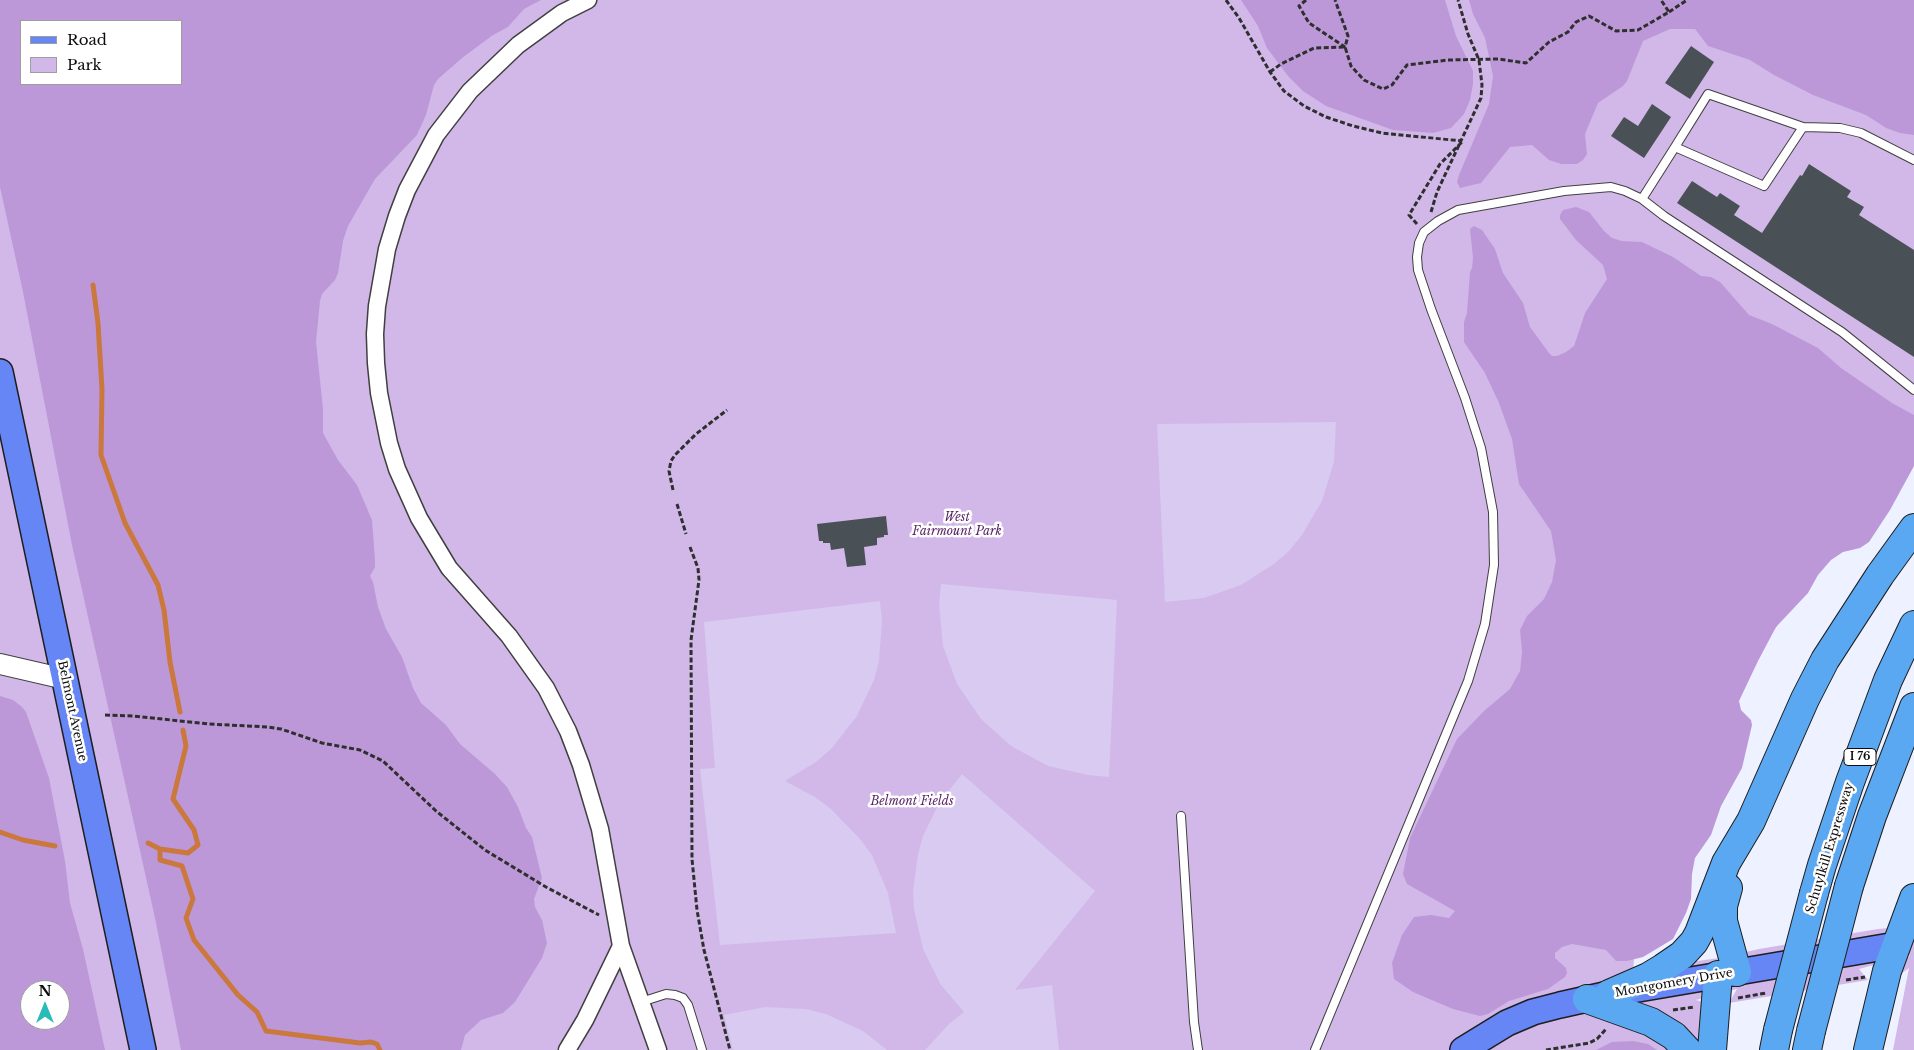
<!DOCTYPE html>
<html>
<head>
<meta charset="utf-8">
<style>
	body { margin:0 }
	#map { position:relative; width:1914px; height:1050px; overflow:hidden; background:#eef1ff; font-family:"Libre Baskerville",serif }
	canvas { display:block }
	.legend { position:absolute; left:20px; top:20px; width:162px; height:65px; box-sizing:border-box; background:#fff; border:1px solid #9e9e9e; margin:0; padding:6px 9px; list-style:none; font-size:15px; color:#0d0d0d }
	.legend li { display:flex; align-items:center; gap:10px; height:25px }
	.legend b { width:25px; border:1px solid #9e9e9e }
	.north { position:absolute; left:20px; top:980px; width:50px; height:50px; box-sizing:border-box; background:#fff; border:1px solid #9e9e9e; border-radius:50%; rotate:0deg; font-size:14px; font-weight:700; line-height:20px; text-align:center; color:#0d0d0d }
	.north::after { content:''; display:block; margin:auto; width:18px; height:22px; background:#28bbb7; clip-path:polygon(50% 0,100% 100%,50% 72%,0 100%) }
</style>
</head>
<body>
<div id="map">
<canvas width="1914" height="1050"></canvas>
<ul class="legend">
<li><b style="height:6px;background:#6786f6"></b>Road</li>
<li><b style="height:14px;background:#d1b8e8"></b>Park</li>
</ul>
<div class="north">N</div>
</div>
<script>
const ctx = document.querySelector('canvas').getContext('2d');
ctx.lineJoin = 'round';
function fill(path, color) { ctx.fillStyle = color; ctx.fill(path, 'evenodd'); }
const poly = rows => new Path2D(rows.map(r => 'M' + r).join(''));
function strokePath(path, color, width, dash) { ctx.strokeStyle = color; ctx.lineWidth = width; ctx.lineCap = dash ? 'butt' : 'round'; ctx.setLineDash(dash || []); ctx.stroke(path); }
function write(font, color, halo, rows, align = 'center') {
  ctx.font = font + ' "Libre Baskerville",serif'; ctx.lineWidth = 5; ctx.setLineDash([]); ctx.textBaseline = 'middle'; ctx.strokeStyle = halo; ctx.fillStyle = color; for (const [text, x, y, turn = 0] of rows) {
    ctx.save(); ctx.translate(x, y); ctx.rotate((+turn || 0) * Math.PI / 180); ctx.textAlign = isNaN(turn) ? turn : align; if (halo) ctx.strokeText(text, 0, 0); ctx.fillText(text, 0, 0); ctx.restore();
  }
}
const green = poly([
	[0,0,1914,0,1914,436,1793,602,1752,663,1636,939,1633,970,1719,958,1759,949,1878,929,1914,926,1914,1050,1893,1050,1909,968,1902,973,1904,963,1910,955,1859,969,1868,980,1729,1003,1737,989,1696,1000,1702,1002,1703,1008,1702,1050,1643,1033,1671,1050,0,1050],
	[21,21,181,21,181,84,21,84],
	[30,990,60,990,60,1020,30,1020]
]);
const forest = poly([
	[0,0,541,0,524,9,508,27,493,35,462,58,438,79,434,85,426,115,417,135,375,179,348,226,343,241,338,273,335,280,322,294,320,301,316,342,323,409,323,433,338,460,357,485,372,520,375,560,375,567,370,576,373,582,378,607,386,629,402,657,413,688,421,703,446,725,460,744,495,774,507,787,518,807,526,828,532,837,542,878,534,899,535,907,542,920,547,943,542,958,515,1002,503,1013,481,1020,465,1035,461,1050,181,1050,155,918,72,545,23,292,0,187],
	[21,21,181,21,181,84,21,84],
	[1241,0,1445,0,1456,36,1473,71,1473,84,1470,100,1464,114,1451,128,1433,133,1393,130,1326,106,1303,91,1288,76,1267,48,1258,26],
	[1469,0,1914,0,1914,135,1900,133,1886,128,1866,115,1813,95,1774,75,1750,60,1708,46,1695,29,1670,29,1643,41,1627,81,1623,86,1598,103,1585,134,1587,154,1583,160,1577,164,1561,164,1549,160,1532,145,1510,147,1481,183,1460,188,1457,182,1459,175,1489,104,1493,76,1485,38,1473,14],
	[1576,207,1589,212,1604,231,1612,238,1622,241,1642,242,1673,257,1701,276,1711,277,1720,282,1749,315,1772,324,1818,348,1841,368,1892,403,1914,415,1914,466,1890,510,1869,542,1860,548,1843,552,1831,560,1818,575,1808,593,1776,627,1758,661,1739,701,1741,710,1751,720,1752,725,1742,768,1721,806,1711,835,1695,858,1692,874,1691,899,1686,913,1673,939,1643,957,1627,961,1616,961,1606,950,1572,944,1562,947,1555,953,1555,958,1566,968,1567,973,1565,977,1548,989,1509,1001,1488,1014,1480,1016,1453,1009,1413,992,1394,979,1392,963,1402,935,1414,917,1431,915,1449,918,1455,911,1407,884,1403,874,1410,838,1457,739,1484,711,1510,689,1520,671,1522,652,1520,630,1527,616,1544,599,1552,582,1556,560,1551,531,1519,484,1512,439,1499,403,1485,373,1464,342,1464,322,1467,313,1470,272,1472,268,1473,258,1470,229,1474,226,1482,230,1495,249,1503,273,1523,303,1530,327,1549,353,1552,356,1557,356,1566,352,1574,346,1585,313,1607,279,1603,265,1576,240,1560,219,1560,215,1563,210],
	[0,696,13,700,22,707,26,712,49,778,65,861,70,903,83,949,105,1050,0,1050],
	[30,990,60,990,60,1020,30,1020],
	[1633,1041,1648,1044,1657,1050,1596,1050,1612,1042]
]);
const pitch = poly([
	[1336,422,1334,462,1322,501,1302,535,1289,551,1274,564,1241,585,1204,598,1165,602,1157,424],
	[941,584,1117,600,1109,777,1088,775,1048,766,1011,746,981,719,957,684,943,646,939,605],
	[880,601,882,621,879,661,874,680,857,716,832,748,816,762,785,781,815,797,831,809,860,839,872,855,888,893,896,933,720,945,700,769,715,768,704,622],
	[962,774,1095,891,1015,990,1052,985,1059,1050,925,1050,950,1023,964,1012,941,985,923,949,914,909,913,891,918,854,923,836,939,803],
	[765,1007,806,1009,826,1014,863,1031,887,1050,733,1050,724,1015]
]);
const stream = poly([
	[93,285,98,323,102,389,101,455,125,523,158,585,164,610,170,662,180,712],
	[0,832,23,840,55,846],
	[148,843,160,849,160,860,182,866,193,899,186,918,194,940,238,995,257,1012,266,1031,360,1043,371,1042,377,1044,380,1050],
	[160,849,188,853,198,845,194,830,173,799,186,746,183,730]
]);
const building = poly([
	[1691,46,1714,62,1690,99,1665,83],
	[1652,104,1671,117,1644,158,1611,136,1624,117,1638,126],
	[1809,164,1851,191,1847,197,1864,207,1859,215,1914,250,1914,357,1677,203,1692,181,1717,197,1720,193,1740,206,1734,215,1762,233,1800,175,1802,176],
	[886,516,888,535,884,535,884,537,877,538,877,545,864,547,866,565,847,567,844,548,831,550,830,543,823,543,823,541,819,541,817,524]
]);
const path = poly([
	[1226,0,1239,18,1270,72,1284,91,1304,106,1326,117,1353,126,1382,133,1462,141],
	[1306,0,1299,6,1309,23,1345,47,1348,36,1335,0],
	[1669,12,1687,0],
	[1270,72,1281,64,1314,48,1345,47,1351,66,1364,80,1383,89,1392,85,1407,65,1448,60,1498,59,1526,63,1549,42,1568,32,1576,22,1589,16,1616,31,1638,30,1669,12,1661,0],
	[1431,212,1437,192,1481,98,1482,85,1479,60,1468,34,1458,0],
	[1417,224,1409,215,1440,164,1463,141],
	[673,490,669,471,671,461,675,455,696,434,727,410],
	[677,504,686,534],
	[690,547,698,568,699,580,691,640,692,859,697,910,704,950,730,1050],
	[105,715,133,716,209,724,267,727,281,729,322,743,360,750,383,761,436,811,485,850,546,887,599,915],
	[1846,980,1865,977],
	[1738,998,1766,993],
	[1673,1010,1694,1007],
	[1546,1050,1589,1043,1597,1039,1606,1029]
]);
const service = poly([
	[1803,127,1840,128,1861,133,1914,160],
	[1642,199,1675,147,1708,94,1803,127,1764,186,1675,147],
	[1181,816,1194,1022,1198,1050],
	[641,1002,666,994,675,995,683,998,688,1005,702,1050],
	[1315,1050,1468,681,1485,624,1494,565,1493,512,1481,448,1465,398,1431,309,1418,270,1417,257,1419,243,1424,232,1438,221,1458,210,1564,191,1611,187,1625,191,1642,199,1664,216,1842,332,1914,390]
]);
const minor = poly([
	[588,0,562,13,518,45,470,91,436,135,407,190,397,216,387,249,377,306,375,334,376,363,379,393,389,443,397,469,419,518,449,568,509,636,546,688,568,731,581,765,600,829,621,946,658,1050],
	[567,1050,585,1020,621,946]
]);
const tertiary = poly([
	[0,664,65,679]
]);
const primary = poly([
	[0,372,143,1050],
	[1463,1050,1507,1023,1533,1012,1560,1005,1609,994,1896,945]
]);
const motorway = poly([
	[1849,886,1872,816,1914,707],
	[1728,888,1723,906,1723,921,1737,972],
	[1814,893,1822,865,1850,782,1888,680,1914,625],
	[1609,994,1648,977,1663,968,1682,955,1694,942,1699,933,1726,863,1751,821,1805,699,1825,660,1880,575,1914,528],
	[1587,999,1651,1022,1674,1036,1687,1050],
	[1712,1050,1718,975],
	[1774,1050,1778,1030],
	[1807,1050,1811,1031],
	[1868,1050,1887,971,1914,898]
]);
const motorwayBridge = poly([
	[1778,1030,1814,893],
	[1811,1031,1849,886]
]);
const shields = [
	[1860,757,32]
];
const shieldNames = [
	["I 76",1860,757]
];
const parkNames = [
	["West",957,518],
	["Fairmount Park",957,532],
	["Belmont Fields",912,802]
];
const streetNames = [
	["Belmont Avenue",72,711,78],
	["Schuylkill Expressway",1830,848,-73],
	["Montgomery Drive",1674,983,-10]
];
fill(green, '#d1b8e8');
fill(forest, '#bd98d9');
fill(pitch, '#d8caf0');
strokePath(stream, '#cb783c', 5);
fill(building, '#4a5156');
strokePath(service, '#404040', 10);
strokePath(minor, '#404040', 19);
strokePath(tertiary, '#404040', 22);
strokePath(primary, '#1e1e1e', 28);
strokePath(motorway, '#1e1e1e', 30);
strokePath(path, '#2f2f2f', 3, [5, 2.5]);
strokePath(service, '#fff', 8);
strokePath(minor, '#fff', 16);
strokePath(tertiary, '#fff', 20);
strokePath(primary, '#6786f6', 25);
strokePath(motorway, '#59a8f1', 28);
strokePath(motorwayBridge, '#1e1e1e', 30, []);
strokePath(motorwayBridge, '#59a8f1', 28);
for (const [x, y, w] of shields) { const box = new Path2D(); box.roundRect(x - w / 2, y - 8.5, w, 17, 4); ctx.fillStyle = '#fff'; ctx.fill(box); strokePath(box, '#0d0d0d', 1); }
write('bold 11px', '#0d0d0d', null, shieldNames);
write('italic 12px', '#571f64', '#fff', parkNames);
write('12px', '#0d0d0d', '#fff', streetNames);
</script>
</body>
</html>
